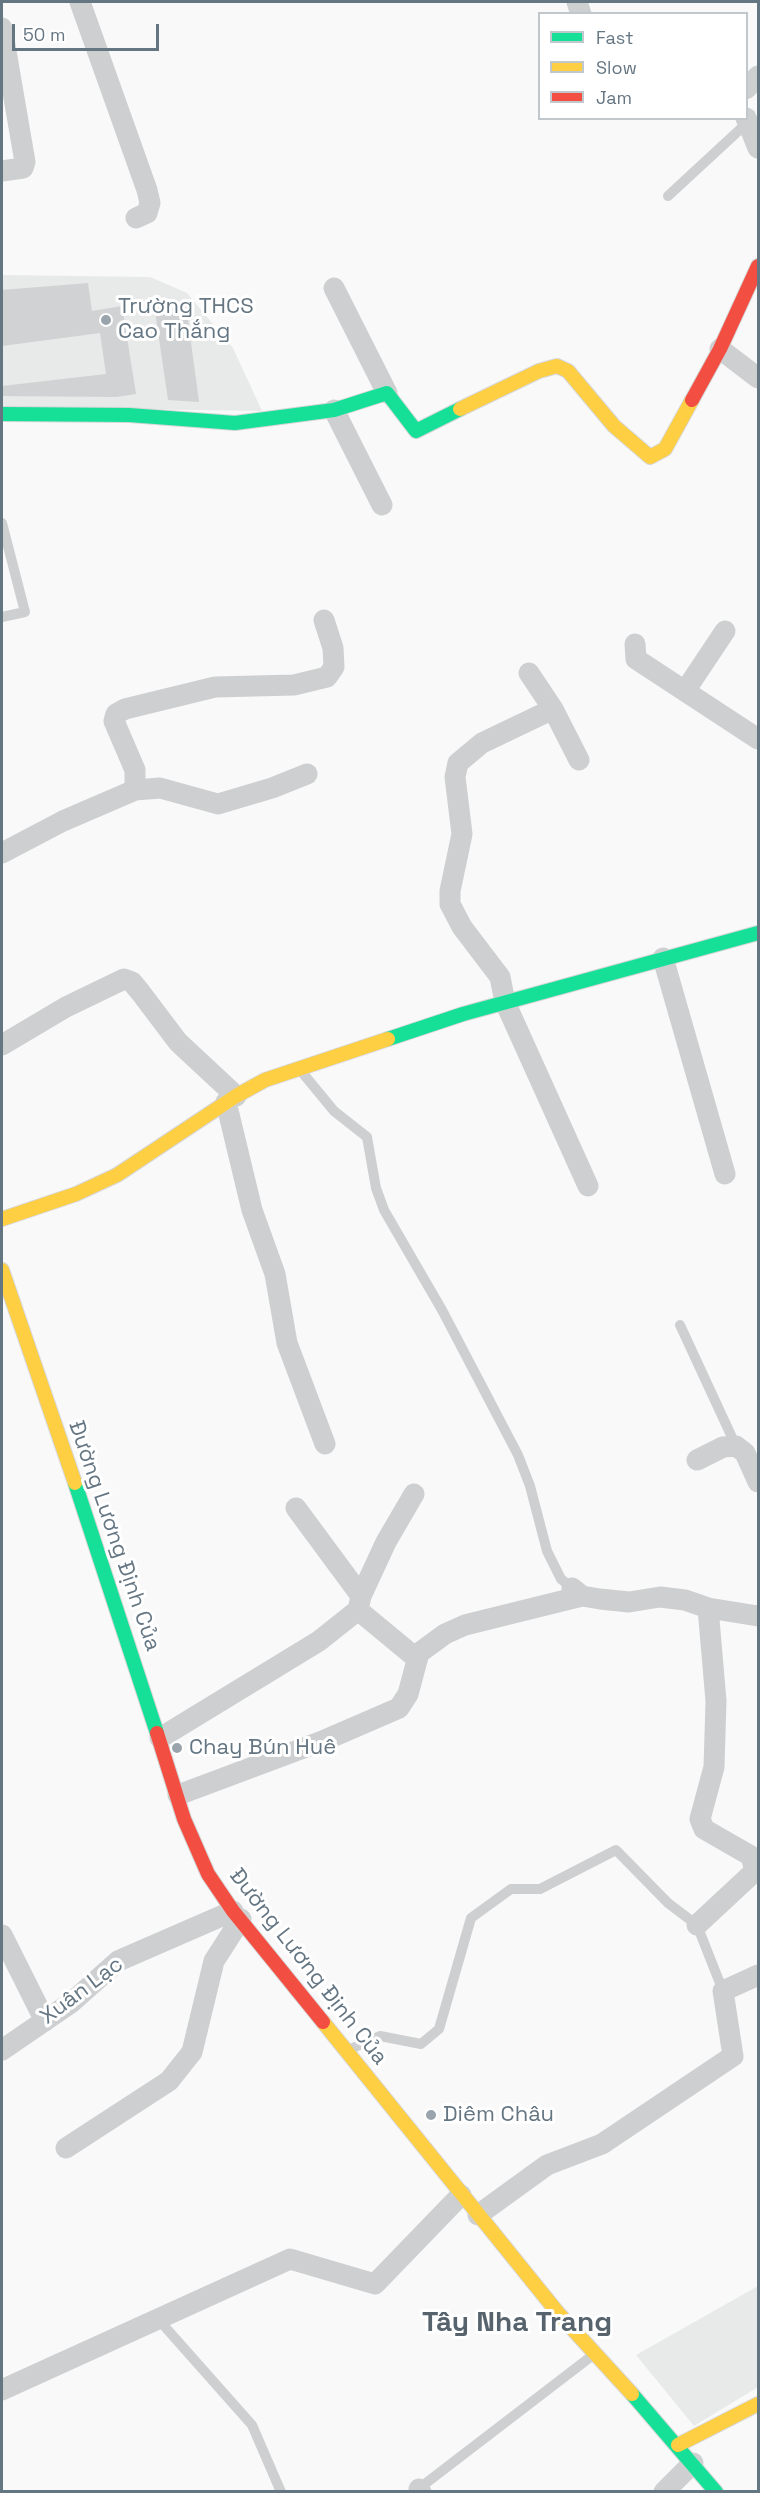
<!DOCTYPE html>
<html>
<head>
<meta charset="utf-8">
<style>
	body { margin:0 }
	#map { position:relative; width:760px; height:2493px; overflow:hidden; background:#f9f9f9; font-family:"Space Grotesk",sans-serif }
	canvas { display:block }
	.frame { position:absolute; inset:0; border:3px solid #657683; pointer-events:none }
	.legend { position:absolute; left:538px; top:12px; width:210px; height:108px; box-sizing:border-box; background:#fff; border:2px solid #c1c8cd; margin:0; padding:8px 10px; list-style:none; font-size:18px; color:#657683 }
	.legend li { display:flex; align-items:center; gap:12px; height:30px }
	.legend b { width:30px; border:2px solid #c1c8cd }
	.scale { position:absolute; left:12px; top:24px; width:147px; height:27px; box-sizing:border-box; border:3px solid #657683; border-top:0; padding-left:8px; font-size:18px; line-height:21px; white-space:nowrap; color:#657683; -webkit-text-stroke:4px #fff; paint-order:stroke }
</style>
</head>
<body>
<div id="map">
<canvas width="760" height="2493"></canvas>
<div class="frame"></div>
<ul class="legend">
<li><b style="height:8px;background:#16e098"></b>Fast</li>
<li><b style="height:8px;background:#ffcf43"></b>Slow</li>
<li><b style="height:8px;background:#f24e42"></b>Jam</li>
</ul>
<div class="scale">50 m</div>
</div>
<script>
const ctx = document.querySelector('canvas').getContext('2d');
ctx.lineJoin = 'round';
function fill(path, color) { ctx.fillStyle = color; ctx.fill(path, 'evenodd'); }
const poly = rows => new Path2D(rows.map(r => 'M' + r).join(''));
function strokePath(path, color, width, dash) { ctx.strokeStyle = color; ctx.lineWidth = width; ctx.lineCap = dash ? 'butt' : 'round'; ctx.setLineDash(dash || []); ctx.stroke(path); }
function write(font, color, halo, rows, align = 'center') {
  ctx.font = font + ' "Space Grotesk",sans-serif'; ctx.lineWidth = 6; ctx.setLineDash([]); ctx.textBaseline = 'middle'; ctx.strokeStyle = halo; ctx.fillStyle = color; for (const [text, x, y, turn = 0] of rows) {
    ctx.save(); ctx.translate(x, y); ctx.rotate((+turn || 0) * Math.PI / 180); ctx.textAlign = isNaN(turn) ? turn : align; if (halo) ctx.strokeText(text, 0, 0); ctx.fillText(text, 0, 0); ctx.restore();
  }
}
const built = poly([
	[2,275,150,277,187,293,233,348,262,411,2,407],
	[758,2286,758,2387,694,2426,636,2355]
]);
const building = poly([
	[88,283,92,311,122,306,136,394,116,397,2,396,2,386,106,374,100,333,2,346,2,290],
	[186,305,199,402,168,400,155,311]
]);
const lane = poly([
	[668,196,747,123],
	[2,523,25,612,2,617],
	[301,1071,334,1111,367,1137,376,1188,384,1210,442,1310,518,1455,530,1486,547,1551,561,1579,571,1587],
	[680,1325,736,1446],
	[348,2050,380,2036,421,2044,439,2029,471,1918,511,1889,540,1889,616,1850,668,1903,697,1925,723,1991],
	[158,2319,252,2425,281,2492],
	[417,2490,593,2355]
]);
const street = poly([
	[80,2,147,190,150,203,147,213,136,218],
	[577,2,581,14],
	[2,28,25,162,23,168,2,171],
	[746,89,758,76],
	[746,118,758,148],
	[334,288,387,393],
	[720,349,758,378],
	[334,410,382,505],
	[635,644,636,659,758,739],
	[529,673,553,709,482,743,458,763,455,777,462,834,450,891,450,904,462,927,500,977,505,1002,588,1186],
	[685,691,725,631],
	[553,709,579,760],
	[135,790,135,770,114,721,116,714,125,709,215,687,294,685,327,677,334,667,333,648,324,620],
	[2,853,63,821,135,790,160,788,218,804,272,788,307,774],
	[663,958,725,1174],
	[2,1045,66,1007,124,979,132,982,141,993,178,1042,236,1096],
	[226,1102,252,1210,275,1274,287,1343,325,1444],
	[697,1460,723,1447,736,1446,745,1453,758,1482],
	[296,1508,361,1596],
	[572,1588,582,1596,600,1599,629,1602,660,1597,685,1600,708,1608,758,1616],
	[358,1610,416,1658],
	[160,1738,319,1641,358,1610,361,1596,386,1542,414,1494],
	[178,1795,325,1740,399,1708,408,1694,419,1653,445,1634,465,1625,582,1596],
	[697,1925,755,1871,751,1856,704,1829,700,1819,714,1767,716,1701,708,1608],
	[2,1935,45,2021],
	[2,2050,72,2002,118,1961,233,1911],
	[66,2148,169,2081,192,2052,214,1961,241,1919],
	[478,2215,547,2165,602,2144,733,2056,723,1991,758,1975],
	[2,2390,290,2259,375,2284,461,2195],
	[419,2489,421,2492],
	[664,2492,693,2463]
]);
const fast = poly([
	[2,414,129,415,235,423,334,410,387,393,416,431,460,409],
	[388,1039,463,1014,758,933],
	[75,1483,157,1733],
	[632,2394,716,2492]
]);
const slow = poly([
	[460,409,539,371,557,366,568,371,614,426,650,457,665,449,692,400],
	[2,1219,76,1194,117,1175,236,1096,265,1080,388,1039],
	[2,1270,75,1483],
	[323,2022,558,2313,632,2394],
	[678,2445,758,2404]
]);
const jam = poly([
	[692,400,720,349,758,266],
	[157,1733,184,1819,208,1874,233,1911,323,2022]
]);
const markers = [
	[106,320,6,"#99a4ac"],
	[177,1748,6,"#99a4ac"],
	[431,2115,6,"#99a4ac"]
];
const poiNames = [
	["Trường THCS",118,307],
	["Cao Thắng",118,332],
	["Chay Bún Huê",189,1748],
	["Diêm Châu",443,2115]
];
const streetNames = [
	["Đường Lương Định Của",114,1536,71],
	["Đường Lương Định Của",308,1967,52],
	["Xuân Lạc",82,1991,-37]
];
const districtNames = [
	["Tây Nha Trang",517,2323]
];
fill(built, '#e8e9e9');
fill(building, '#d0d2d3');
strokePath(fast, '#d5d6d7', 16);
strokePath(slow, '#d5d6d7', 16);
strokePath(jam, '#d5d6d7', 16);
strokePath(lane, '#cecfd0', 10);
strokePath(street, '#cecfd0', 21);
strokePath(fast, '#16e098', 14);
strokePath(slow, '#ffcf43', 14);
strokePath(jam, '#f24e42', 14);
for (const [x, y, r, color] of markers) { const dot = new Path2D(); dot.arc(x, y, r, 0, 2 * Math.PI); ctx.fillStyle = color; ctx.fill(dot); strokePath(dot, '#fff', 2); }
write('22px', '#657683', '#fff', poiNames, 'left');
write('22px', '#657683', '#fff', streetNames);
write('bold 28px', '#57646e', '#fff', districtNames);
</script>
</body>
</html>
